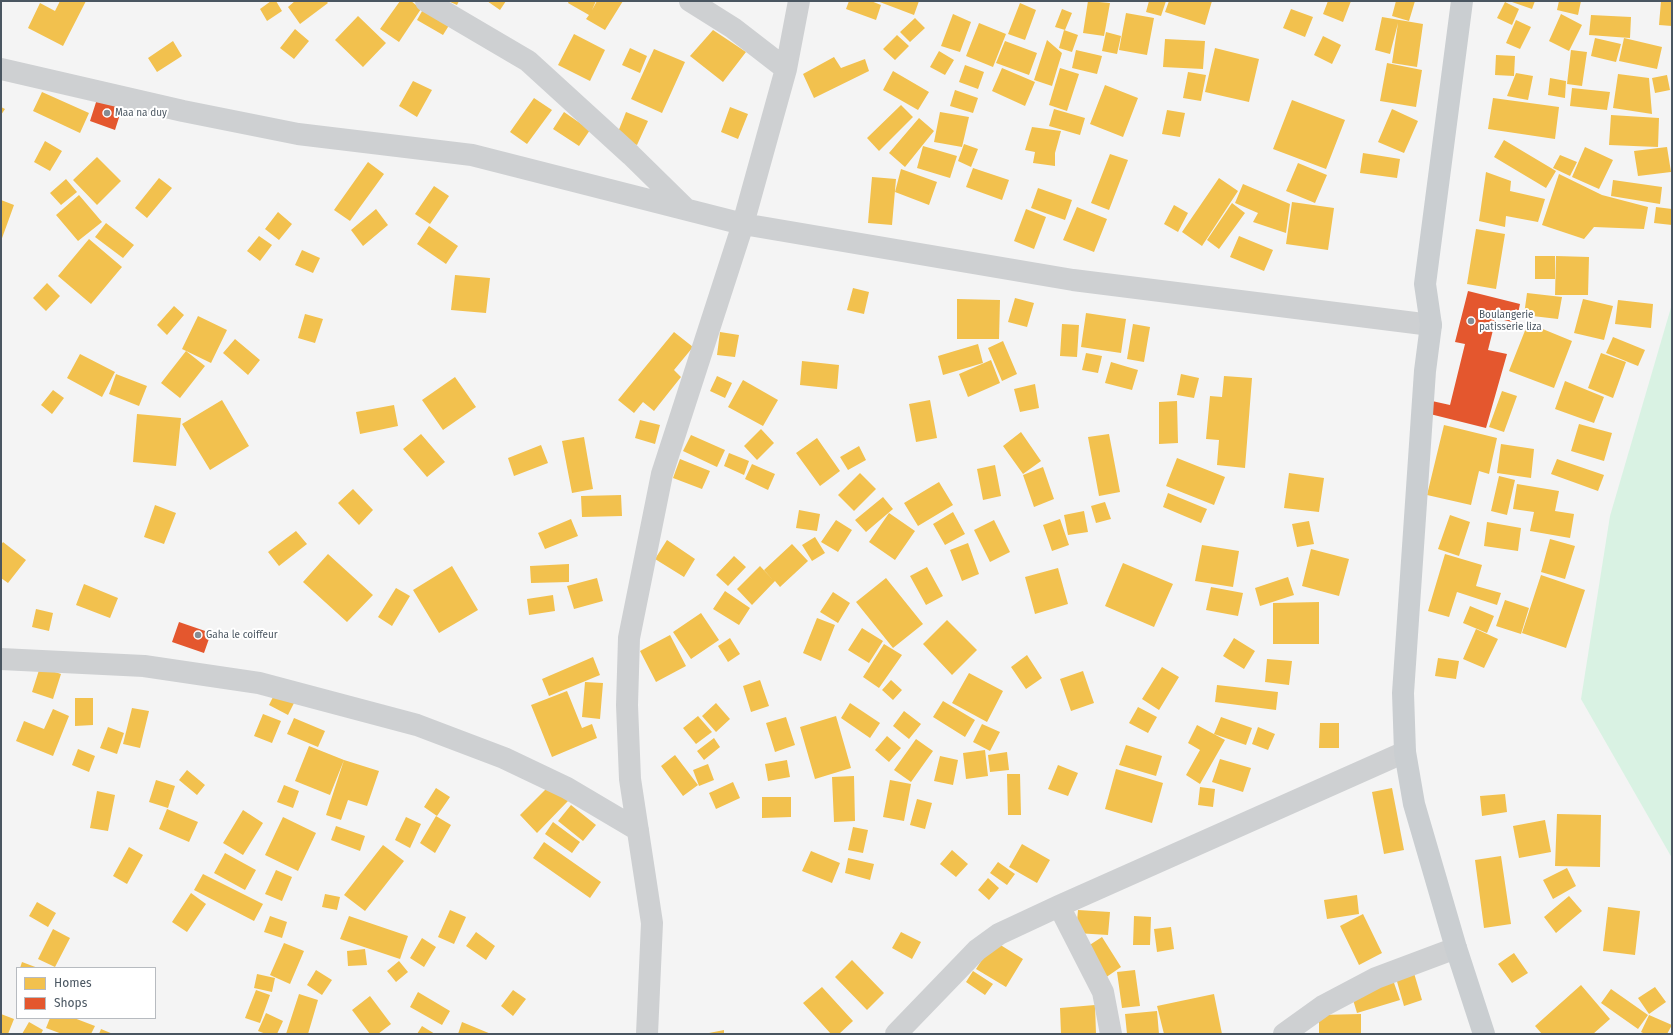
<!DOCTYPE html>
<html>
<head>
<meta charset="utf-8">
<style>
	body { margin:0 }
	#map { position:relative; width:1673px; height:1035px; overflow:hidden; background:#f4f4f4; font-family:"Fira Sans",sans-serif }
	canvas { display:block }
	.frame { position:absolute; inset:0; border:2px solid #4a5661; pointer-events:none }
	.legend { position:absolute; left:16px; top:967px; width:140px; height:52px; box-sizing:border-box; background:#fff; border:1px solid #b7bbc0; margin:0; padding:5px 7px; list-style:none; font-size:12px; color:#4a5661 }
	.legend li { display:flex; align-items:center; gap:8px; height:20px }
	.legend b { width:20px; border:1px solid #b7bbc0 }
</style>
</head>
<body>
<div id="map">
<canvas width="1673" height="1035"></canvas>
<div class="frame"></div>
<ul class="legend">
<li><b style="height:11px;background:#f2c14e"></b>Homes</li>
<li><b style="height:11px;background:#e4572e"></b>Shops</li>
</ul>
</div>
<script>
const ctx = document.querySelector('canvas').getContext('2d');
ctx.lineJoin = 'round';
function fill(path, color) { ctx.fillStyle = color; ctx.fill(path, 'evenodd'); }
const poly = rows => new Path2D(rows.map(r => 'M' + r).join(''));
function strokePath(path, color, width, dash) { ctx.strokeStyle = color; ctx.lineWidth = width; ctx.lineCap = dash ? 'butt' : 'round'; ctx.setLineDash(dash || []); ctx.stroke(path); }
function write(font, color, halo, rows, align = 'center') {
  ctx.font = font + ' "Fira Sans",sans-serif'; ctx.lineWidth = 4; ctx.setLineDash([]); ctx.textBaseline = 'middle'; ctx.strokeStyle = halo; ctx.fillStyle = color; for (const [text, x, y, turn = 0] of rows) {
    ctx.save(); ctx.translate(x, y); ctx.rotate((+turn || 0) * Math.PI / 180); ctx.textAlign = isNaN(turn) ? turn : align; if (halo) ctx.strokeText(text, 0, 0); ctx.fillText(text, 0, 0); ctx.restore();
  }
}
const green = poly([
	[1672,304,1672,858,1581,699,1610,516]
]);
const homes = poly([
	[60,1,86,1,63,46,28,28,40,3,55,11],
	[271,1,276,1,282,11,267,21,260,9],
	[295,1,326,1,328,3,300,24,288,7],
	[400,1,411,1,421,9,399,42,380,29],
	[448,1,459,1,457,5],
	[487,1,506,1,500,10],
	[569,1,596,1,592,10,597,1,623,1,605,30,586,19,589,15,568,3],
	[849,1,871,1,881,5,876,20,846,9],
	[877,1,919,1,914,15],
	[1088,1,1110,3,1104,36,1083,33],
	[1149,1,1166,1,1161,16,1146,12],
	[1169,1,1212,1,1205,25,1165,12],
	[1328,1,1351,1,1343,22,1323,14],
	[1396,1,1415,1,1409,21,1392,16],
	[1512,1,1535,1,1532,9,1512,2],
	[1559,1,1581,1,1578,15,1557,10],
	[1661,1,1672,1,1672,26,1659,25],
	[1505,2,1519,9,1512,25,1497,18],
	[1020,3,1036,10,1025,40,1008,34],
	[426,4,453,19,443,35,417,20],
	[1062,9,1072,13,1065,30,1055,27],
	[1291,9,1313,17,1305,37,1283,28],
	[1126,13,1154,18,1147,55,1119,50],
	[953,14,971,22,960,52,941,46],
	[1561,14,1582,25,1569,51,1549,41],
	[1591,15,1631,17,1630,38,1589,35],
	[358,16,386,43,363,67,335,40],
	[1382,17,1423,24,1417,67,1392,63,1398,23,1390,54,1375,50],
	[915,18,925,28,910,42,900,32],
	[1516,20,1531,27,1520,49,1506,43],
	[979,23,1006,34,993,67,966,56],
	[295,29,309,41,294,59,280,48],
	[713,30,746,52,723,82,690,56],
	[1064,30,1078,35,1072,52,1059,48],
	[1106,32,1121,36,1117,54,1102,51],
	[574,34,605,50,590,81,558,65],
	[897,35,909,46,895,60,883,49],
	[1323,36,1341,45,1332,64,1314,55],
	[1595,38,1621,44,1616,62,1591,56],
	[1624,38,1662,47,1657,69,1619,61],
	[1165,39,1205,41,1203,69,1163,67],
	[1047,40,1062,53,1052,86,1034,80],
	[173,41,182,56,157,72,148,58],
	[1005,41,1037,53,1029,75,996,63],
	[630,48,647,56,640,73,622,65],
	[1215,48,1259,59,1249,102,1205,92],
	[654,49,685,62,662,113,631,99],
	[1076,50,1102,56,1097,74,1072,68],
	[1571,50,1587,52,1582,86,1567,84],
	[939,51,954,60,945,75,930,67],
	[1496,55,1515,56,1514,76,1495,75],
	[834,57,841,68,865,59,869,71,814,98,803,74],
	[1387,63,1422,70,1416,107,1380,101],
	[965,65,984,72,978,89,959,82],
	[1002,68,1035,82,1025,106,992,91],
	[1060,68,1079,74,1067,111,1049,105],
	[893,71,929,92,918,110,883,90],
	[1188,72,1206,75,1201,101,1183,98],
	[1516,73,1533,76,1528,100,1507,96],
	[1618,74,1649,78,1652,114,1613,108],
	[1667,75,1670,90,1655,93,1652,78],
	[1550,78,1566,81,1565,98,1548,95],
	[413,81,432,90,417,117,399,106],
	[1105,85,1138,98,1123,137,1090,124],
	[1572,88,1610,92,1607,110,1570,106],
	[955,90,978,98,973,113,950,106],
	[42,92,89,113,80,133,33,111],
	[534,98,552,110,527,144,510,132],
	[1493,98,1559,107,1555,139,1488,129],
	[1292,100,1345,120,1326,169,1273,149],
	[901,105,913,117,879,151,867,138],
	[1,107,5,109,1,115],
	[730,107,748,114,738,139,721,132],
	[1054,109,1085,118,1080,135,1049,126],
	[1392,109,1418,121,1404,153,1378,142],
	[1167,110,1185,113,1180,137,1162,134],
	[564,112,590,130,579,146,553,129],
	[626,112,648,121,637,145,616,137],
	[940,112,969,117,962,147,934,142],
	[1611,115,1659,118,1658,147,1609,145],
	[919,118,934,131,905,167,889,153],
	[1032,127,1061,131,1055,153,1055,166,1033,163,1035,152,1025,150],
	[1504,140,1556,171,1546,188,1494,157],
	[45,141,62,151,50,171,34,162],
	[964,144,978,149,971,167,958,161],
	[923,146,957,156,950,178,917,168],
	[1585,147,1613,160,1599,189,1572,177],
	[1667,147,1671,172,1638,176,1634,151],
	[1363,153,1400,159,1397,178,1360,173],
	[1110,154,1128,160,1109,210,1091,203],
	[1560,155,1577,162,1570,176,1553,168],
	[97,157,121,181,97,205,73,180],
	[368,162,384,174,350,221,334,210],
	[1298,163,1327,175,1315,203,1286,191],
	[973,168,1009,180,1002,200,966,187],
	[901,169,937,182,929,205,895,192],
	[1486,172,1511,181,1510,191,1545,199,1538,222,1506,216,1505,227,1479,221],
	[1559,174,1602,195,1648,207,1644,229,1594,227,1584,239,1542,225],
	[872,177,896,179,892,225,868,223],
	[159,178,172,188,147,218,135,208],
	[1219,178,1238,191,1202,246,1182,232],
	[66,179,77,192,61,205,50,193],
	[1613,180,1662,187,1660,204,1611,196],
	[1243,184,1290,204,1286,233,1253,222,1258,213,1235,203],
	[434,186,449,196,430,224,415,214],
	[1038,188,1072,200,1065,220,1031,208],
	[79,195,102,222,78,241,56,215],
	[1,200,14,205,1,241],
	[1292,202,1334,208,1328,250,1286,244],
	[1232,203,1245,213,1219,249,1207,240],
	[1174,205,1188,213,1178,232,1164,224],
	[1077,207,1107,219,1094,252,1063,240],
	[1656,207,1672,209,1672,225,1654,223],
	[376,209,388,225,363,246,351,230],
	[1026,209,1046,217,1034,249,1014,241],
	[278,212,292,224,279,240,265,229],
	[106,223,134,245,123,258,95,237],
	[429,226,458,246,446,264,417,244],
	[1476,229,1505,234,1496,289,1467,284],
	[259,236,272,245,260,261,247,251],
	[1239,236,1273,250,1264,271,1230,257],
	[89,239,122,267,91,304,58,276],
	[302,250,320,258,313,273,295,265],
	[1535,256,1555,256,1555,279,1535,279],
	[1556,256,1589,257,1588,295,1555,295],
	[455,275,490,278,486,313,451,310],
	[47,283,60,296,46,311,33,298],
	[853,288,869,292,864,314,847,310],
	[1527,293,1562,297,1558,319,1524,315],
	[1015,298,1034,303,1027,327,1008,322],
	[957,299,1000,300,999,339,957,339],
	[1583,299,1613,306,1604,340,1574,333],
	[1618,300,1653,304,1651,328,1615,324],
	[174,306,184,315,167,335,157,325],
	[1086,313,1126,319,1121,353,1081,347],
	[305,314,323,319,315,343,298,338],
	[198,316,227,330,211,363,182,349],
	[1528,323,1572,341,1554,388,1509,371],
	[1062,324,1079,325,1077,357,1060,356],
	[1133,324,1150,327,1144,362,1127,359],
	[674,332,693,347,674,370,681,377,654,411,643,402,634,413,618,400],
	[720,332,739,335,735,357,717,355],
	[1613,337,1645,350,1638,366,1606,353],
	[235,339,260,360,248,375,223,353],
	[1003,341,1017,374,1002,381,988,348],
	[978,344,983,363,943,375,938,356],
	[186,351,205,366,180,398,161,383],
	[1086,353,1102,356,1098,373,1082,370],
	[1601,353,1626,362,1613,398,1588,388],
	[80,354,115,372,102,397,67,378],
	[991,360,1000,383,968,397,959,374],
	[802,361,839,365,837,389,800,385],
	[1111,362,1138,370,1132,390,1105,383],
	[116,374,147,386,139,406,109,394],
	[1181,374,1199,378,1194,398,1177,395],
	[717,376,732,383,725,398,710,391],
	[1224,376,1252,378,1245,468,1217,465,1219,440,1206,439,1210,396,1222,397],
	[455,377,476,407,443,430,422,400],
	[743,380,778,400,763,426,728,407],
	[1565,381,1604,397,1594,423,1555,409],
	[1035,384,1039,408,1020,412,1014,389],
	[53,390,64,398,52,414,41,405],
	[1502,391,1517,396,1504,432,1489,427],
	[222,400,249,446,210,470,182,424],
	[930,400,937,438,916,442,909,404],
	[1177,401,1178,443,1159,444,1159,402],
	[394,405,398,426,360,434,356,412],
	[137,414,181,418,176,466,133,462],
	[640,420,660,425,655,444,635,438],
	[1579,424,1612,433,1604,461,1571,451],
	[1444,425,1497,438,1489,474,1479,471,1471,505,1427,495],
	[761,429,774,443,757,460,744,446],
	[1021,432,1041,461,1023,474,1003,446],
	[421,434,445,462,427,477,403,449],
	[1109,434,1120,492,1099,496,1088,437],
	[691,435,725,450,717,467,683,451],
	[584,437,593,489,572,493,562,441],
	[817,438,840,471,820,486,796,453],
	[1501,444,1534,449,1531,478,1497,473],
	[541,445,548,463,514,476,508,458],
	[859,446,866,460,848,470,840,457],
	[729,453,749,461,744,475,724,466],
	[1177,458,1225,477,1214,505,1166,486],
	[680,459,710,471,702,489,673,478],
	[1557,459,1604,475,1598,491,1551,474],
	[752,464,775,474,768,490,745,479],
	[995,465,1001,496,983,500,977,469],
	[1043,467,1054,499,1034,507,1023,475],
	[860,473,876,489,854,511,838,495],
	[1289,473,1324,478,1319,512,1284,508],
	[1499,476,1515,480,1507,515,1491,511],
	[939,482,953,505,918,526,904,503],
	[1517,484,1559,491,1555,511,1574,514,1570,538,1530,531,1534,512,1513,509],
	[353,489,373,510,359,525,338,503],
	[1168,493,1207,509,1201,523,1163,507],
	[621,495,622,516,582,517,581,496],
	[883,497,893,509,866,532,855,520],
	[1105,502,1111,519,1096,523,1091,506],
	[155,505,176,513,164,544,144,537],
	[799,510,820,514,817,531,796,528],
	[1084,511,1088,532,1068,535,1064,515],
	[953,512,965,534,945,545,933,524],
	[889,513,915,531,895,560,869,542],
	[1450,515,1470,522,1459,556,1438,549],
	[571,519,578,536,545,549,538,533],
	[1060,519,1069,545,1052,551,1043,525],
	[836,520,852,530,838,552,821,542],
	[994,520,1010,552,990,562,974,530],
	[1309,521,1314,544,1297,547,1292,524],
	[1487,522,1521,528,1518,551,1484,546],
	[296,531,307,544,279,566,268,552],
	[815,537,825,553,812,561,802,545],
	[1550,539,1575,546,1565,579,1541,572],
	[667,540,695,559,684,577,655,559],
	[3,542,26,560,8,583,1,578,1,545],
	[968,543,979,574,962,581,950,550],
	[792,544,808,561,780,587,775,581,752,605,737,589,760,566,773,580,764,570],
	[1202,545,1239,551,1233,587,1195,581],
	[1311,549,1349,559,1339,596,1302,586],
	[328,554,373,595,347,622,303,582],
	[1445,554,1482,565,1476,586,1501,593,1497,605,1457,592,1449,617,1428,611],
	[734,556,746,567,728,586,716,575],
	[1123,563,1173,584,1154,627,1105,606],
	[569,564,569,582,531,583,530,566],
	[452,566,478,610,439,633,413,590],
	[927,567,943,596,926,605,910,576],
	[1058,568,1068,604,1035,614,1025,577],
	[1541,575,1585,590,1566,648,1522,633],
	[1288,577,1294,595,1260,606,1255,588],
	[597,578,603,601,574,609,567,586],
	[886,578,923,624,893,648,856,602],
	[84,584,118,598,110,618,76,605],
	[1211,587,1243,593,1238,616,1206,610],
	[396,588,410,596,392,626,378,617],
	[725,591,750,608,739,625,713,609],
	[833,592,850,603,838,623,820,612],
	[553,595,555,611,529,615,527,599],
	[1505,600,1529,608,1521,634,1496,626],
	[1319,602,1319,644,1273,644,1273,603],
	[1470,606,1494,616,1487,633,1463,623],
	[36,609,53,613,49,631,32,627],
	[701,613,719,640,691,659,673,632],
	[817,618,835,625,821,661,803,653],
	[947,620,977,650,952,675,923,644],
	[862,628,883,641,869,663,848,650],
	[1476,629,1498,639,1484,668,1463,659],
	[670,635,686,666,656,682,640,651],
	[730,638,740,654,728,662,718,646],
	[1234,638,1255,651,1244,669,1223,656],
	[884,644,902,655,879,688,863,677],
	[1027,655,1042,678,1026,689,1011,667],
	[593,657,600,675,549,696,542,679],
	[1438,658,1459,661,1456,679,1435,676],
	[1267,659,1292,661,1289,685,1265,682],
	[40,667,61,674,53,699,32,692],
	[1162,667,1179,677,1159,710,1142,699],
	[1083,671,1094,703,1071,711,1060,679],
	[969,673,1003,691,987,722,952,703],
	[760,680,769,706,751,712,743,686],
	[891,680,902,690,893,700,882,690],
	[585,682,603,683,600,719,582,717],
	[1217,685,1278,692,1276,710,1215,702],
	[277,689,296,699,288,715,269,705],
	[567,691,582,728,592,724,597,738,552,757,531,705],
	[75,698,93,698,93,725,75,726],
	[943,701,975,720,965,737,933,717],
	[716,703,730,719,716,732,702,716],
	[850,703,880,723,870,738,841,718],
	[1138,707,1157,717,1148,733,1129,723],
	[132,708,149,711,140,748,123,744],
	[53,709,69,716,53,756,16,741,24,721,44,729],
	[904,711,921,724,909,739,893,726],
	[263,714,281,721,272,743,254,736],
	[698,716,712,732,696,744,683,728],
	[836,716,851,768,815,779,800,727],
	[786,717,795,745,775,752,766,723],
	[1221,717,1252,728,1246,745,1214,734],
	[294,718,325,731,318,747,287,734],
	[1320,723,1339,723,1339,748,1319,748],
	[982,724,1000,732,990,751,973,742],
	[1197,725,1225,740,1200,784,1186,775,1200,750,1188,743],
	[108,727,124,733,117,754,100,748],
	[1258,727,1275,734,1268,750,1252,744],
	[887,736,901,748,889,762,875,750],
	[714,738,720,747,704,760,697,751],
	[916,739,933,751,911,782,894,770],
	[1126,745,1162,756,1156,776,1119,765],
	[309,746,344,760,330,795,295,781],
	[78,749,95,756,89,772,72,765],
	[985,750,988,776,966,779,963,753],
	[1007,752,1009,770,990,772,988,755],
	[675,755,698,785,683,796,661,766],
	[940,756,958,760,953,785,934,781],
	[1220,759,1251,768,1243,792,1212,782],
	[344,760,379,771,367,806,348,800,341,820,326,815],
	[787,760,790,777,768,781,765,764],
	[708,764,714,780,699,786,693,770],
	[1058,765,1078,773,1068,796,1048,789],
	[1116,769,1163,783,1152,823,1105,809],
	[187,770,205,785,197,795,179,780],
	[1007,774,1020,774,1021,815,1008,815],
	[854,776,855,821,834,822,832,777],
	[156,780,175,786,168,808,149,802],
	[890,780,911,784,904,821,883,817],
	[733,782,740,798,716,809,709,793],
	[551,784,568,801,537,833,520,815],
	[284,785,299,791,293,808,277,802],
	[1200,787,1215,789,1213,807,1198,805],
	[436,788,450,797,437,816,424,807],
	[1392,788,1404,850,1384,854,1372,792],
	[97,791,115,795,108,831,90,828],
	[1505,794,1507,812,1482,816,1480,796],
	[762,797,791,797,791,817,762,818],
	[917,799,932,803,925,829,910,825],
	[571,805,596,825,583,841,558,821],
	[167,809,198,822,189,842,159,829],
	[243,810,263,823,243,855,223,843],
	[1557,814,1601,815,1600,867,1555,866],
	[436,816,451,825,435,853,420,843],
	[283,817,316,833,298,871,265,855],
	[406,817,421,824,410,848,395,840],
	[1545,820,1551,852,1519,858,1513,826],
	[553,822,580,842,572,853,545,834],
	[336,826,365,836,360,851,331,840],
	[853,827,868,830,863,853,848,850],
	[544,842,601,882,590,898,533,858],
	[1022,844,1050,860,1037,883,1009,867],
	[383,845,404,861,365,911,344,895],
	[129,847,143,855,127,884,113,876],
	[952,850,968,864,956,877,940,864],
	[811,851,840,863,832,883,802,871],
	[225,853,256,870,245,890,214,873],
	[1501,856,1511,924,1484,928,1475,860],
	[848,858,874,864,870,880,845,873],
	[998,862,1015,874,1007,885,990,873],
	[1567,868,1576,886,1553,899,1543,880],
	[276,870,292,877,282,901,265,894],
	[203,874,263,904,254,921,194,890],
	[988,878,999,888,989,900,978,890],
	[191,893,206,904,187,932,172,922],
	[325,894,340,897,337,910,322,907],
	[1357,895,1359,914,1327,919,1324,900],
	[1569,896,1582,911,1556,933,1544,917],
	[37,902,56,913,48,927,29,916],
	[1608,907,1640,911,1635,955,1603,951],
	[450,910,466,917,454,944,438,937],
	[1078,910,1110,912,1108,935,1076,933],
	[1363,914,1382,953,1359,965,1340,926],
	[270,916,287,922,282,938,264,932],
	[349,916,408,936,400,959,340,939],
	[1134,916,1151,917,1150,945,1133,945],
	[1171,927,1174,949,1157,952,1154,929],
	[53,929,70,938,55,967,38,959],
	[476,932,495,946,486,960,466,946],
	[901,932,921,942,912,959,892,948],
	[1102,937,1121,967,1105,978,1085,948],
	[422,938,436,947,424,967,410,958],
	[994,941,1023,959,1006,987,976,969],
	[284,943,304,951,290,984,270,975],
	[365,949,367,965,348,966,347,951],
	[1514,953,1528,973,1512,983,1498,964],
	[852,960,884,993,867,1010,835,977],
	[399,961,408,972,396,982,387,971],
	[22,962,38,968,20,968],
	[316,970,332,980,322,995,307,985],
	[1135,970,1140,1006,1122,1008,1117,972],
	[973,971,993,984,985,995,966,982],
	[1414,973,1422,1000,1404,1006,1396,978],
	[257,974,275,978,272,992,254,988],
	[1393,980,1400,1000,1357,1013,1351,993],
	[1581,985,1610,1019,1593,1034,1542,1034,1535,1026],
	[822,987,853,1021,839,1034,831,1034,803,1003],
	[1655,987,1666,1002,1649,1014,1638,998],
	[1611,989,1648,1015,1638,1029,1601,1003],
	[256,990,270,995,260,1023,245,1018],
	[513,990,526,999,513,1016,501,1006],
	[418,992,450,1011,442,1025,410,1007],
	[299,994,318,1000,308,1034,286,1034],
	[1214,994,1222,1034,1164,1034,1157,1006],
	[370,996,391,1024,378,1034,370,1034,352,1010],
	[1095,1005,1096,1034,1061,1034,1060,1008],
	[1157,1011,1159,1034,1127,1034,1125,1014],
	[266,1013,283,1021,277,1034,266,1034,258,1031],
	[1,1014,14,1019,8,1034,1,1034],
	[1361,1014,1361,1034,1319,1034,1319,1015],
	[1649,1015,1672,1025,1667,1034,1645,1034,1641,1032],
	[50,1018,74,1018,95,1026,91,1034,62,1034,46,1028],
	[29,1022,43,1030,41,1034,22,1034],
	[462,1022,491,1034,458,1034],
	[422,1026,435,1034,417,1034],
	[101,1029,113,1034,99,1034],
	[724,1030,724,1034,709,1034,709,1033]
]);
const shops = poly([
	[98,96,123,105,115,130,90,121],
	[1468,291,1520,304,1516,323,1496,318,1488,350,1507,354,1486,428,1430,414,1432,401,1450,405,1465,344,1455,342],
	[179,622,211,633,204,653,172,642]
]);
const minor = poly([
	[426,1,528,61,631,155,685,208],
	[690,1,733,28,786,69],
	[1,69,183,111,298,134,472,155,743,224,1073,280,1431,325],
	[1,659,144,666,259,683,417,725,504,758,567,788,638,830],
	[1059,906,1103,992,1111,1034],
	[647,1034,652,923,630,779,627,705,629,638,662,474,743,224,786,69,799,1],
	[896,1034,977,950,999,934,1059,906,1405,752],
	[1284,1034,1323,1006,1376,978,1456,948]
]);
const major = poly([
	[1462,1,1425,284,1431,325,1425,371,1403,693,1405,752,1414,804,1456,948,1484,1034]
]);
const markers = [
	[107,113,4,"#868d94"],
	[1471,321,4,"#868d94"],
	[198,635,4,"#868d94"]
];
const poiNames = [
	["Maa na duy",115,113],
	["Boulangerie",1479,315],
	["patisserie liza",1479,327],
	["Gaha le coiffeur",206,635]
];
fill(green, '#d9f2e3');
fill(homes, '#f2c14e');
fill(shops, '#e4572e');
strokePath(minor, '#ced0d2', 22);
strokePath(major, '#caced1', 22);
for (const [x, y, r, color] of markers) { const dot = new Path2D(); dot.arc(x, y, r, 0, 2 * Math.PI); ctx.fillStyle = color; ctx.fill(dot); strokePath(dot, '#fff', 1.5); }
write('10px', '#4a5661', '#fff', poiNames, 'left');
</script>
</body>
</html>
